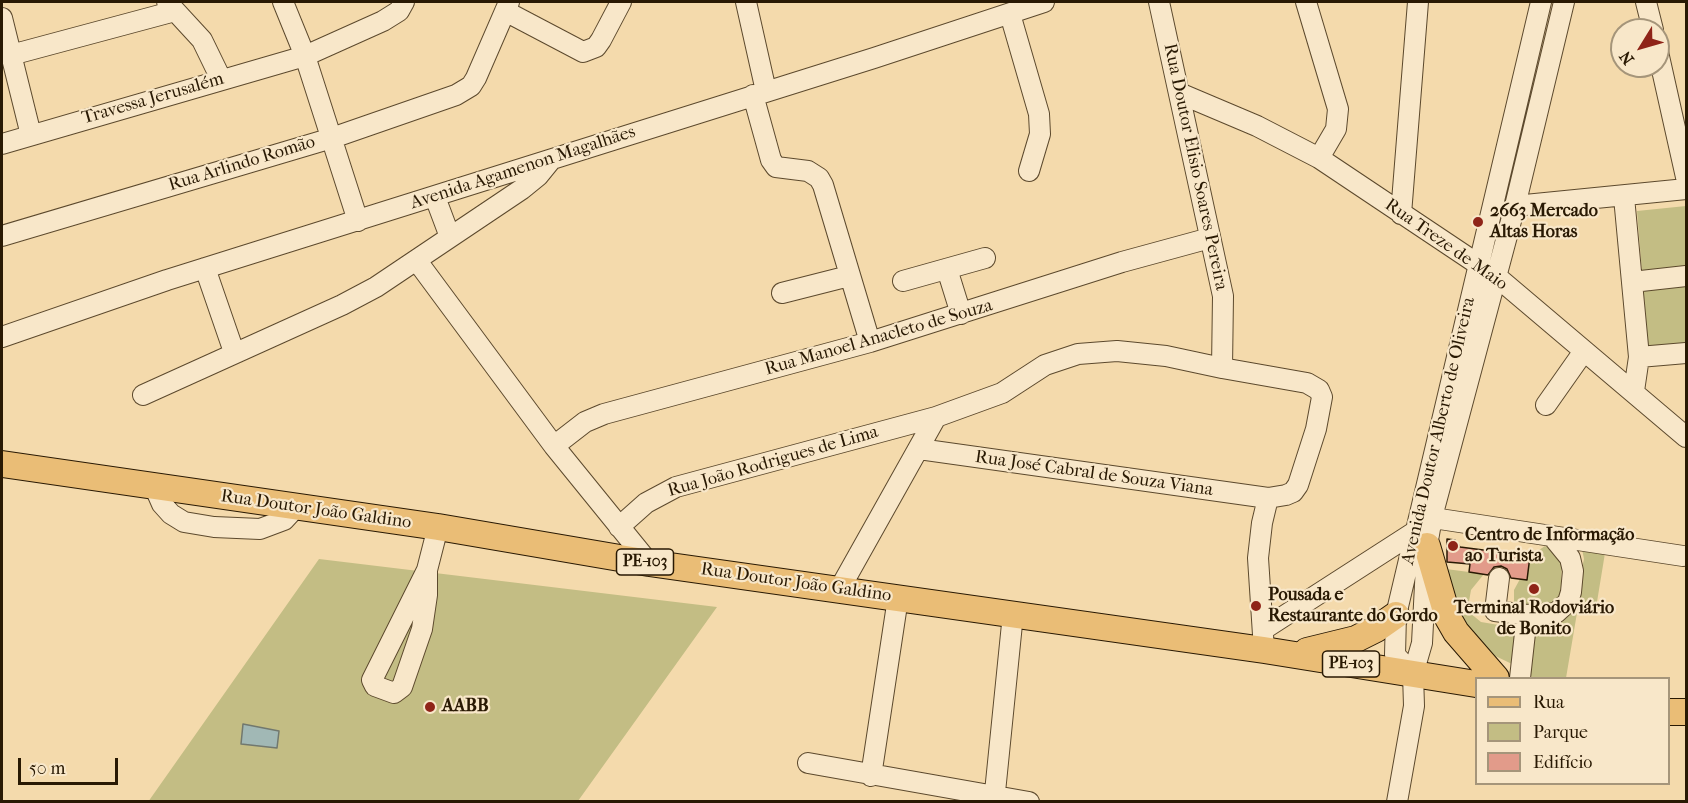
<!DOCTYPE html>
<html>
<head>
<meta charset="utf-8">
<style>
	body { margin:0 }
	#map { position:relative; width:1688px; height:803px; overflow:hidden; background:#f4daac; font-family:"IM FELL French Canon",serif }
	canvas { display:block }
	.frame { position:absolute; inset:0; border:3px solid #291903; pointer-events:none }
	.legend { position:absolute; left:1475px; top:677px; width:195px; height:108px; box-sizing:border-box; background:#f8e7c9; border:2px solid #a5957a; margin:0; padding:8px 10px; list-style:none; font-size:18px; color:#291903 }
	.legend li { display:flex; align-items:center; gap:12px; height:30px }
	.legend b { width:30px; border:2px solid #a5957a }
	.north { position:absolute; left:1610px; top:18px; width:60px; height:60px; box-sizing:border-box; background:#f8e7c9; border:2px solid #a5957a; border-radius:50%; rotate:233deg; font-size:16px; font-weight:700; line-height:24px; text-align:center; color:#291903 }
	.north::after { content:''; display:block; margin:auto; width:21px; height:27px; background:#8f2418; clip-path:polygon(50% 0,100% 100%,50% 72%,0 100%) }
	.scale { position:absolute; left:18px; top:758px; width:100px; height:27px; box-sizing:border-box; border:3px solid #291903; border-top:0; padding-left:8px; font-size:18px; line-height:21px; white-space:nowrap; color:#291903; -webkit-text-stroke:4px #f8e7c9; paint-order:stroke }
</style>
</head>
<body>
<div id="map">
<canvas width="1688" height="803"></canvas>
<div class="frame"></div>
<ul class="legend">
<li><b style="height:8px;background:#eabd76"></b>Rua</li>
<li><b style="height:16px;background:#c3bd84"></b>Parque</li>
<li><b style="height:16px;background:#e29b8a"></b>Edifício</li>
</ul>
<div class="north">N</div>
<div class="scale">50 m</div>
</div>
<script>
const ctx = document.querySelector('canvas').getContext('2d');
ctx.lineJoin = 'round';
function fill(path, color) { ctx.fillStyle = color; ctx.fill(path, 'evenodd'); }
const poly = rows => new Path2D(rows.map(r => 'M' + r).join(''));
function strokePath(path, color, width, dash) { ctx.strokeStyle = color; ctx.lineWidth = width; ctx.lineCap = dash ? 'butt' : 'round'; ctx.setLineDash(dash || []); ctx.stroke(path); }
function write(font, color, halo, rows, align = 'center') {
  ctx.font = font + ' "IM FELL French Canon",serif'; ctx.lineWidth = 4.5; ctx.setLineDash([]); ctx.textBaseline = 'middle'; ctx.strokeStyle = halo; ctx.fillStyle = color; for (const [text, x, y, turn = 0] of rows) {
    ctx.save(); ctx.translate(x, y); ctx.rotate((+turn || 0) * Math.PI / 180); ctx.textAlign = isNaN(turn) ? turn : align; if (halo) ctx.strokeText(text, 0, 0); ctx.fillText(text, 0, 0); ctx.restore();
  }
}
const green = poly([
	[1686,206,1686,343,1648,347,1637,211],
	[1545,546,1557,554,1562,564,1560,603,1519,608,1514,602,1514,590,1520,579,1527,580,1530,556],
	[1582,549,1605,553,1596,608,1578,607,1566,678,1535,678,1527,675,1534,628,1552,630,1572,613,1584,559],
	[319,559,717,607,578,801,148,802],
	[1446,569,1484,574,1471,590,1468,607,1470,613,1481,622,1511,627,1516,636,1512,664,1487,652,1462,626]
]);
const water = poly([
	[243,724,279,731,277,748,241,744,243,724]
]);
const building = poly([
	[1447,539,1455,540,1460,547,1530,556,1527,580,1511,578,1507,569,1501,566,1494,567,1488,575,1469,572,1470,564,1447,562,1447,539]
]);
const minor = poly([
	[167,2,202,40,221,79],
	[283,2,305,56,358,221],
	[746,2,766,91],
	[1159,2,1223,296,1222,368,1307,383,1319,390,1322,397,1316,429,1298,485,1293,492,1286,495,1268,498,1262,523,1258,558,1264,650],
	[1306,2,1338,109,1336,129,1319,158],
	[1646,2,1653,30],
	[505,11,583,52,596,47,601,40,621,2],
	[1010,14,1039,114,1040,134,1029,171],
	[2,18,31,135],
	[1658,52,1686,177],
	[11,55,175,11],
	[1179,93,1257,126,1319,158,1497,277,1686,437],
	[753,95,771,160,776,167,808,171,819,178,823,185,870,342],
	[2,144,305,56,383,21,399,11,404,2],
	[435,197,450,237],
	[1624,197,1639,357,1634,391],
	[1515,206,1686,189],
	[1401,214,1418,2],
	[2,236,332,138,456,95,471,86,476,78,509,2],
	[417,261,554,446,649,563],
	[205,268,234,352],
	[947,269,961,314],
	[903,281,985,258],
	[1632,282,1686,276],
	[782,293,849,276],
	[2,337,167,280,874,58,1044,2],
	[1639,357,1686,353],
	[143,395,342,305,376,287,522,189,538,176,551,160],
	[1546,405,1584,351],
	[554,446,585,422,604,414,870,342,1122,262,1210,238],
	[919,449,1268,498],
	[155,488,162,504,171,514,184,522,214,527,260,529,284,520,296,507],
	[1420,516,1683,556],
	[619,527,646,503,676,487,936,417],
	[427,570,427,595,422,629,402,687,394,693,375,686,372,680,427,570,438,527],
	[1499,578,1495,611,1527,615,1520,678],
	[839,590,936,417,1002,393,1045,365,1078,354,1117,351,1166,356,1222,368],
	[1527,615,1556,613,1568,602,1571,592,1573,571,1570,558,1552,536],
	[1264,629,1413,533],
	[1413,674,1395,655,1396,615,1541,2],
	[808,763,1029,802],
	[871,776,898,598],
	[994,802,1013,614],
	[1397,802,1414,706,1413,674,1422,643,1427,546,1432,517,1515,206,1564,2]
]);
const major = poly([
	[2,464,438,527,649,563,1264,650,1476,684],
	[1427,546,1448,618,1456,632,1496,678],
	[1307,651,1356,639,1376,629,1396,615],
	[1668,712,1686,712]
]);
const markers = [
	[1478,222,6,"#8f2418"],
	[1453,546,6,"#8f2418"],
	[1534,589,6,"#8f2418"],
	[1256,606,6,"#8f2418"],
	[430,707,6,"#8f2418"]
];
const shields = [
	[645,562,57],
	[1351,664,57]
];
const shieldNames = [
	["PE-103",645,562],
	["PE-103",1351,664]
];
const streetNames = [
	["Travessa Jerusalém",153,99,-16],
	["Rua Arlindo Romão",242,164,-17],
	["Rua Doutor Elisio Soares Pereira",1195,167,78],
	["Avenida Agamenon Magalhães",523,168,-18],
	["Rua Treze de Maio",1446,245,35],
	["Rua Manoel Anacleto de Souza",879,338,-16],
	["Avenida Doutor Alberto de Oliveira",1439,431,-77],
	["Rua João Rodrigues de Lima",773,462,-16],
	["Rua José Cabral de Souza Viana",1094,474,8],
	["Rua Doutor João Galdino",316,510,8],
	["Rua Doutor João Galdino",796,583,8]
];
const poiNames = [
	["2663 Mercado",1490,212],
	["Altas Horas",1490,233],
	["Centro de Informação",1465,536],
	["ao Turista",1465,557],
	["Pousada e",1268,596],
	["Restaurante do Gordo",1268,617],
	["Terminal Rodoviário",1534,609,"center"],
	["de Bonito",1534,630,"center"],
	["AABB",442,707]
];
fill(green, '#c3bd84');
fill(water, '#a1b8b5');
strokePath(water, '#71786e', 1.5);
fill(building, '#e29b8a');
strokePath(building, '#291903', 1.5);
strokePath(minor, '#5c492d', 22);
strokePath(major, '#291903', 28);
strokePath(minor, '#f8e7c9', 20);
strokePath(major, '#eabd76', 26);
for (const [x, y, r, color] of markers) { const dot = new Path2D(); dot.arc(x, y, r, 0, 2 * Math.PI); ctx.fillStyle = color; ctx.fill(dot); strokePath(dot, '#f8e7c9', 2); }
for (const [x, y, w] of shields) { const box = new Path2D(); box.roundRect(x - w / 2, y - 13, w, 26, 4.5); ctx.fillStyle = '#f8e7c9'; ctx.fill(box); strokePath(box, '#291903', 1.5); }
write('bold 16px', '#291903', null, shieldNames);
write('18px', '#291903', '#f8e7c9', streetNames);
write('bold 18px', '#291903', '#f8e7c9', poiNames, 'left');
</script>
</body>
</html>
